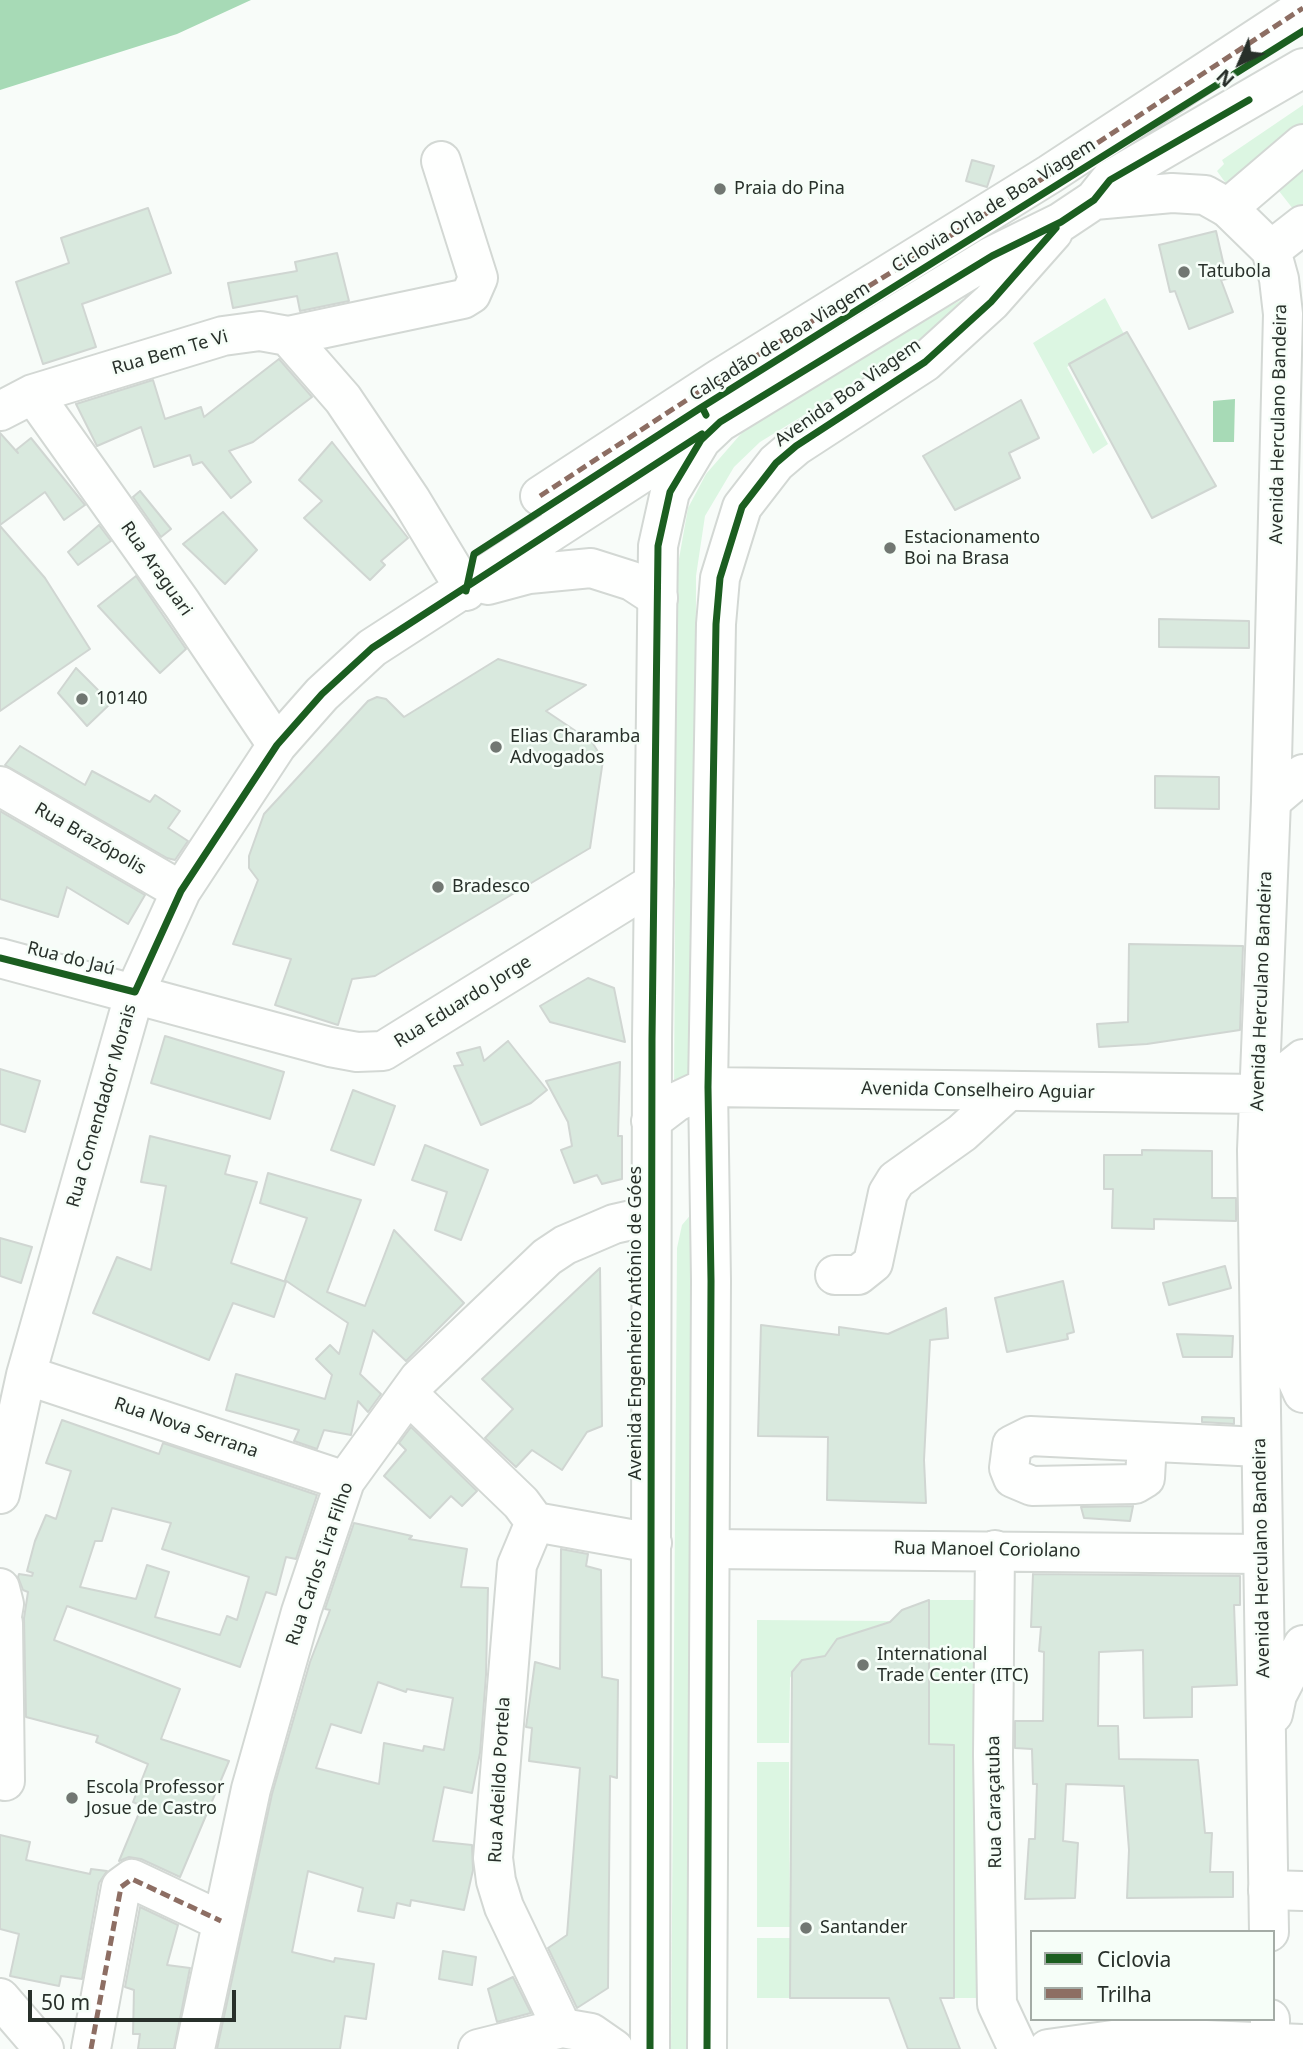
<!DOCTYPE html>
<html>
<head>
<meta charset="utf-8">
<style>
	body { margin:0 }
	#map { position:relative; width:1303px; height:2049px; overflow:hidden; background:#f8fcf9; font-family:"Noto Sans",sans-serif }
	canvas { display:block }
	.legend { position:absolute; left:1030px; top:1930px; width:245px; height:91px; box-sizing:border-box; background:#f6fef8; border:2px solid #a4aca6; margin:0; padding:9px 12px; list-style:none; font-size:21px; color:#28302a }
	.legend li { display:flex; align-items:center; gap:14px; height:35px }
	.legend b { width:35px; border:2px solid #a4aca6 }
	.north { position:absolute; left:1205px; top:28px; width:70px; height:70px; -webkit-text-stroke:5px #f6fef8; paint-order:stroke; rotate:224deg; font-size:19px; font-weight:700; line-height:28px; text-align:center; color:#28302a }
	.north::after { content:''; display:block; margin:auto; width:24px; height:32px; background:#28302a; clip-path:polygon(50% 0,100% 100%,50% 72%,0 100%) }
	.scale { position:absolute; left:28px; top:1990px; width:208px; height:32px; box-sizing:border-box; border:4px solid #28302a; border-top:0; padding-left:9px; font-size:21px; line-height:24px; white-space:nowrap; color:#28302a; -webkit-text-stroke:5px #f6fef8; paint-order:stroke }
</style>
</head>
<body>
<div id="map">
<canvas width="1303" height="2049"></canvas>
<ul class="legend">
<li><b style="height:9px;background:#1b5e20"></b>Ciclovia</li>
<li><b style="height:9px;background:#8d6e63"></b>Trilha</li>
</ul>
<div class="north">N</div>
<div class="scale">50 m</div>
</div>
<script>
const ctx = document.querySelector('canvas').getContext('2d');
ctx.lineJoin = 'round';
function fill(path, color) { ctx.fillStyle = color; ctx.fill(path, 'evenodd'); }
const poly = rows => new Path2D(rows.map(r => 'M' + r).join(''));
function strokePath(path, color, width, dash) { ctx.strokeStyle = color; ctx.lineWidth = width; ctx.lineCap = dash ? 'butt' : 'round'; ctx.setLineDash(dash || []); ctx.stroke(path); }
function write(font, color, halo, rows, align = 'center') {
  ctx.font = font + ' "Noto Sans",sans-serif'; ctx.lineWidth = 5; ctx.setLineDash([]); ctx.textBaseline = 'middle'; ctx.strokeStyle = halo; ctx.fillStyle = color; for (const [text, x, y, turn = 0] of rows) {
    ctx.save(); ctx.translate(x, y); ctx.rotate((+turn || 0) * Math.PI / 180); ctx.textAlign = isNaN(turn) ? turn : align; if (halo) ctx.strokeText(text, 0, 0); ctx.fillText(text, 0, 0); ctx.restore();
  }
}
const green = poly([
	[1303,105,1303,217,1301,219,1271,181,1240,203,1217,171,1224,164,1222,160],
	[974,293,904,354,760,442,734,467,705,516,696,576,695,1083,674,1097,677,570,688,508,706,474,746,428,895,336],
	[1105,298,1124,334,1067,367,1108,444,1093,454,1033,343],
	[698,1206,691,2049,671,2049,677,1248,682,1225],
	[929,1600,975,1600,976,1998,954,1998,954,1746,929,1744],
	[757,1620,891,1621,837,1639,825,1656,798,1663,790,1678,789,1743,757,1743],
	[757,1762,789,1762,790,1927,757,1927],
	[757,1938,790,1938,790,1998,757,1998]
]);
const water = poly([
	[0,0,251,0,177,34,0,90],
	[1235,399,1234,442,1213,442,1213,401]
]);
const building = poly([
	[972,160,994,166,987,187,966,181,972,160],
	[148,208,171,273,82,304,96,347,43,364,16,282,69,263,61,238,148,208],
	[1216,231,1227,279,1221,280,1233,312,1189,329,1175,291,1170,292,1159,245,1216,231],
	[337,253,349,301,300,311,297,296,233,308,228,283,297,271,295,262,337,253],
	[1127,332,1216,486,1152,518,1069,364,1127,332],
	[279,359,312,397,253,442,229,451,251,482,231,498,202,462,193,465,190,455,154,467,141,427,97,446,76,404,153,380,165,419,201,407,204,417,279,359],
	[1021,400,1039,438,1009,453,1020,478,955,510,923,456,1021,400],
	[0,433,18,453,16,450,31,438,85,505,64,520,45,492,0,525,0,433],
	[332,442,408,538,381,561,385,565,370,580,304,518,322,501,299,480,332,442],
	[140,491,171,529,161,537,133,497,140,491],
	[223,512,257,550,225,584,183,544,223,512],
	[99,525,111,541,78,565,68,552,99,525],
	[0,526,45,578,90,649,0,711,0,526],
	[136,576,186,649,160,673,98,606,136,576],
	[1159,619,1249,621,1249,648,1159,647,1159,619],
	[498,659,586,685,546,711,592,742,603,760,590,848,375,976,352,979,338,1025,275,1005,291,959,233,944,258,880,249,868,249,856,264,814,368,701,377,697,386,699,404,717,498,659],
	[76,668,111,703,87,726,58,693,76,668],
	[20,746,85,785,92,771,150,802,155,795,180,811,168,828,188,841,175,860,167,858,5,765,20,746],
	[1155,776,1219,777,1219,809,1155,808,1155,776],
	[0,811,145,895,128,924,67,887,58,917,0,899,0,811],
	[1129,944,1243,946,1240,1030,1147,1044,1099,1047,1097,1024,1128,1022,1129,944],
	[588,978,614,988,625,1042,550,1022,540,1006,588,978],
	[165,1036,284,1072,270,1119,151,1083,165,1036],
	[508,1041,547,1090,531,1103,481,1125,454,1066,463,1065,457,1053,480,1047,484,1061,508,1041],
	[620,1062,618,1136,622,1136,622,1179,602,1184,597,1175,574,1183,561,1150,572,1146,568,1122,546,1081,620,1062],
	[0,1069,40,1081,25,1132,0,1124,0,1069],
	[353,1090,395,1106,374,1165,331,1150,353,1090],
	[150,1136,230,1156,225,1174,257,1182,231,1263,286,1282,274,1317,233,1303,209,1360,93,1313,117,1257,151,1270,166,1186,141,1182,150,1136],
	[425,1145,488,1170,461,1240,435,1230,447,1192,412,1180,425,1145],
	[1142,1150,1212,1151,1212,1198,1236,1198,1236,1221,1154,1219,1154,1229,1112,1228,1113,1189,1104,1189,1104,1155,1142,1155,1142,1150],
	[268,1173,361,1200,327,1292,365,1306,394,1230,464,1303,406,1361,373,1330,360,1374,381,1394,368,1412,358,1401,351,1435,324,1430,317,1449,294,1441,299,1430,226,1410,236,1374,325,1399,332,1375,316,1359,330,1345,339,1354,348,1323,285,1280,307,1218,260,1203,268,1173],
	[0,1238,32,1247,21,1283,0,1276,0,1238],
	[1225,1266,1231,1288,1169,1305,1163,1283,1225,1266],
	[600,1268,602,1426,587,1432,562,1470,532,1450,516,1467,485,1438,513,1409,482,1379,600,1268],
	[1063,1281,1074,1332,1067,1334,1068,1339,1007,1352,995,1298,1063,1281],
	[946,1308,948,1338,930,1340,924,1460,926,1503,827,1500,828,1437,758,1436,761,1325,839,1335,839,1327,888,1334,946,1308],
	[1177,1334,1233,1336,1232,1357,1183,1357,1177,1334],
	[1202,1417,1234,1418,1234,1424,1202,1422,1202,1417],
	[62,1420,159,1454,163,1443,317,1495,296,1559,286,1557,276,1595,266,1592,240,1667,67,1606,54,1640,180,1689,161,1739,229,1761,180,1877,141,1859,129,1857,119,1861,142,1806,133,1802,148,1764,96,1742,98,1736,26,1717,24,1618,28,1592,23,1590,18,1577,19,1574,32,1576,33,1573,27,1571,35,1541,46,1515,56,1519,71,1471,46,1463,62,1420],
	[112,1508,171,1523,162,1549,249,1577,237,1620,227,1616,220,1635,155,1617,169,1572,147,1565,136,1599,80,1587,95,1541,102,1541,112,1508],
	[411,1427,477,1491,462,1506,451,1496,430,1518,384,1476,406,1450,399,1443,411,1427],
	[1133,1506,1130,1521,1084,1518,1081,1507,1133,1506],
	[354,1523,412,1536,409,1539,467,1549,461,1587,488,1588,486,1675,480,1753,472,1793,444,1787,433,1841,472,1845,473,1870,464,1910,411,1900,410,1906,397,1903,394,1918,358,1911,363,1888,308,1871,292,1952,334,1962,335,1958,374,1964,366,2019,345,2016,340,2049,217,2049,272,1794,310,1662,330,1610,325,1609,354,1523],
	[378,1682,406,1692,407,1689,453,1698,444,1750,424,1746,423,1751,384,1743,379,1784,316,1768,331,1724,361,1733,378,1682],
	[561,1549,588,1554,586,1566,601,1570,602,1677,618,1680,617,1778,610,1776,608,1988,577,2008,548,1948,567,1935,580,1768,529,1761,532,1728,526,1727,535,1662,560,1669,561,1549],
	[1033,1574,1240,1576,1240,1605,1234,1605,1237,1685,1192,1687,1192,1717,1144,1718,1143,1650,1099,1652,1098,1726,1118,1726,1119,1759,1198,1760,1205,1833,1212,1833,1210,1872,1233,1872,1233,1897,1127,1898,1129,1850,1124,1786,1066,1784,1063,1841,1078,1843,1075,1898,1025,1899,1029,1839,1035,1839,1037,1784,1033,1784,1032,1749,1015,1748,1015,1721,1043,1721,1044,1652,1039,1651,1041,1627,1031,1627,1033,1574],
	[929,1600,929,1744,954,1745,954,1998,940,1998,960,2049,908,2049,889,1998,790,1998,792,1672,802,1660,825,1656,837,1639,890,1622,902,1610,929,1600],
	[0,1835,30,1842,26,1860,90,1874,91,1869,107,1871,99,1883,82,1979,61,1976,59,1986,10,1976,19,1934,0,1929,0,1835],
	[140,1907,178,1925,167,1965,190,1968,174,2049,138,2049,140,2034,133,2034,134,1990,125,1987,140,1907],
	[443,1951,476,1957,472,1985,439,1979,443,1951],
	[513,1977,531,2013,497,2022,488,1989,513,1977]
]);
const minor = poly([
	[1228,208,1303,144],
	[288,336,463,299,471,294,478,278,441,161],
	[33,394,182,604,277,745],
	[0,411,33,394,223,336,260,331,288,336,343,399,411,500,466,591],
	[540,496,719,379,1050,174,1303,8],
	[488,585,529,574,591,568,632,581,658,598],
	[0,786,181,891],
	[1271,801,1303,774],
	[0,958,330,1047,357,1052,383,1051,654,883],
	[835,1275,858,1275,873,1263,888,1193,896,1180,962,1133,1007,1092],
	[26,1375,345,1481],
	[409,1395,521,1503,535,1522],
	[1147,1443,1145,1478,1135,1484,1032,1486,1013,1478,1009,1468,1012,1445,1030,1436,1260,1447],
	[0,1494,26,1375,135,992,181,891,277,745,322,694,372,648,713,427],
	[710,1549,1263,1554],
	[995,1550,993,1755,997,2004,1018,2049],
	[0,1588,4,1604,0,1628],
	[0,1779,5,1781,3,1623],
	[1268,1890,1303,1891],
	[0,1998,44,2049],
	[562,2028,504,1907,496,1881,493,1858,517,1565,535,1522,652,1543],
	[91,2049,121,1887,132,1879,221,1921],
	[195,2049,251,1789,301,1612,345,1481,419,1379,547,1257,565,1245,614,1224,636,1219,651,1222],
	[478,2049,562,2028,591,2033,614,2049],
	[1048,2049,1134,2037,1303,2044]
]);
const major = poly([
	[1094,200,1172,193,1205,195,1228,208,1271,250,1279,279,1283,314,1271,801,1257,1150,1269,1932],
	[1271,250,1303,225],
	[1291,1071,1286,1241,1288,1359,1303,1393],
	[651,1121,676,1102,708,1087,1259,1094,1303,1059],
	[1273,1714,1277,1695,1303,1645],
	[650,2049,652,1039,658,546,670,492,701,440,720,422,992,256,1061,222,1094,200,1110,180,1303,68],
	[707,2049,711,1281,708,1087,716,624,720,578,742,507,776,463,796,446,925,362,991,302,1053,232],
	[1270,2049,1270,2019]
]);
const quiet = poly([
	[540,496,719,379,1050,174,1303,8],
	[91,2049,121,1887,132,1879,221,1921]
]);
const cycleway = poly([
	[702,407,1303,31],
	[466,591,474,554,702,407,706,415],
	[0,958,135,992,181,891,277,745,322,694,372,648,702,434],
	[650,2049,652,1039,658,546,670,492,701,440,720,422,992,256,1061,222,1094,200,1110,180,1249,100],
	[707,2049,711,1281,708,1087,716,624,720,578,742,507,776,463,796,446,925,362,991,302,1056,228]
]);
const markers = [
	[720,189,7,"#717772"],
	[1184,272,7,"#717772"],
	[890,548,7,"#717772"],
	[82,699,7,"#717772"],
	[496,747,7,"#717772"],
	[438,887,7,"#717772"],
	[863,1665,7,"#717772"],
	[72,1798,7,"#717772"],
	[806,1928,7,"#717772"]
];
const poiNames = [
	["Praia do Pina",734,189],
	["Tatubola",1198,272],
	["Estacionamento",904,538],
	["Boi na Brasa",904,559],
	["10140",96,699],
	["Elias Charamba",510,737],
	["Advogados",510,758],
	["Bradesco",452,887],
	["International",877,1655],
	["Trade Center (ITC)",877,1676],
	["Escola Professor",86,1788],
	["Josue de Castro",86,1809],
	["Santander",820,1928]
];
const streetNames = [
	["Ciclovia Orla de Boa Viagem",994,206,-32],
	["Calçadão de Boa Viagem",780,342,-32],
	["Rua Bem Te Vi",170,353,-16],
	["Avenida Boa Viagem",848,393,-35],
	["Avenida Herculano Bandeira",1279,424,-89],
	["Rua Araguari",156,569,55],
	["Rua Brazópolis",90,839,30],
	["Rua do Jaú",71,959,14],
	["Avenida Herculano Bandeira",1262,991,-88],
	["Rua Eduardo Jorge",463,1002,-32],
	["Avenida Conselheiro Aguiar",978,1091,1],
	["Rua Comendador Morais",102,1106,-74],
	["Avenida Engenheiro Antônio de Góes",636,1323,-90],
	["Rua Nova Serrana",186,1428,19],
	["Rua Manoel Coriolano",987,1550,1],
	["Avenida Herculano Bandeira",1262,1558,-91],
	["Rua Carlos Lira Filho",320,1564,-71],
	["Rua Adeildo Portela",500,1780,-87],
	["Rua Caraçatuba",995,1802,-91]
];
fill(green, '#dcf6e2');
fill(water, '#a7dab6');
fill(building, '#d9e9de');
strokePath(building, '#d0d6d2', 2);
strokePath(minor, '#d3d8d4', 42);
strokePath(major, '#d3d8d4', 42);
strokePath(minor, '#fefffe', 38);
strokePath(major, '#fefffe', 38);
strokePath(quiet, '#8d6e63', 5, [10, 5]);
strokePath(cycleway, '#1b5e20', 7);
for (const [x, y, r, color] of markers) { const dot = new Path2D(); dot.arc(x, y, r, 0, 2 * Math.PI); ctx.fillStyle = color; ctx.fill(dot); strokePath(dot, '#f6fef8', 2.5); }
write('18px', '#28302a', '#f6fef8', poiNames, 'left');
write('18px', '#28302a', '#f6fef8', streetNames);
</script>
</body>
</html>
